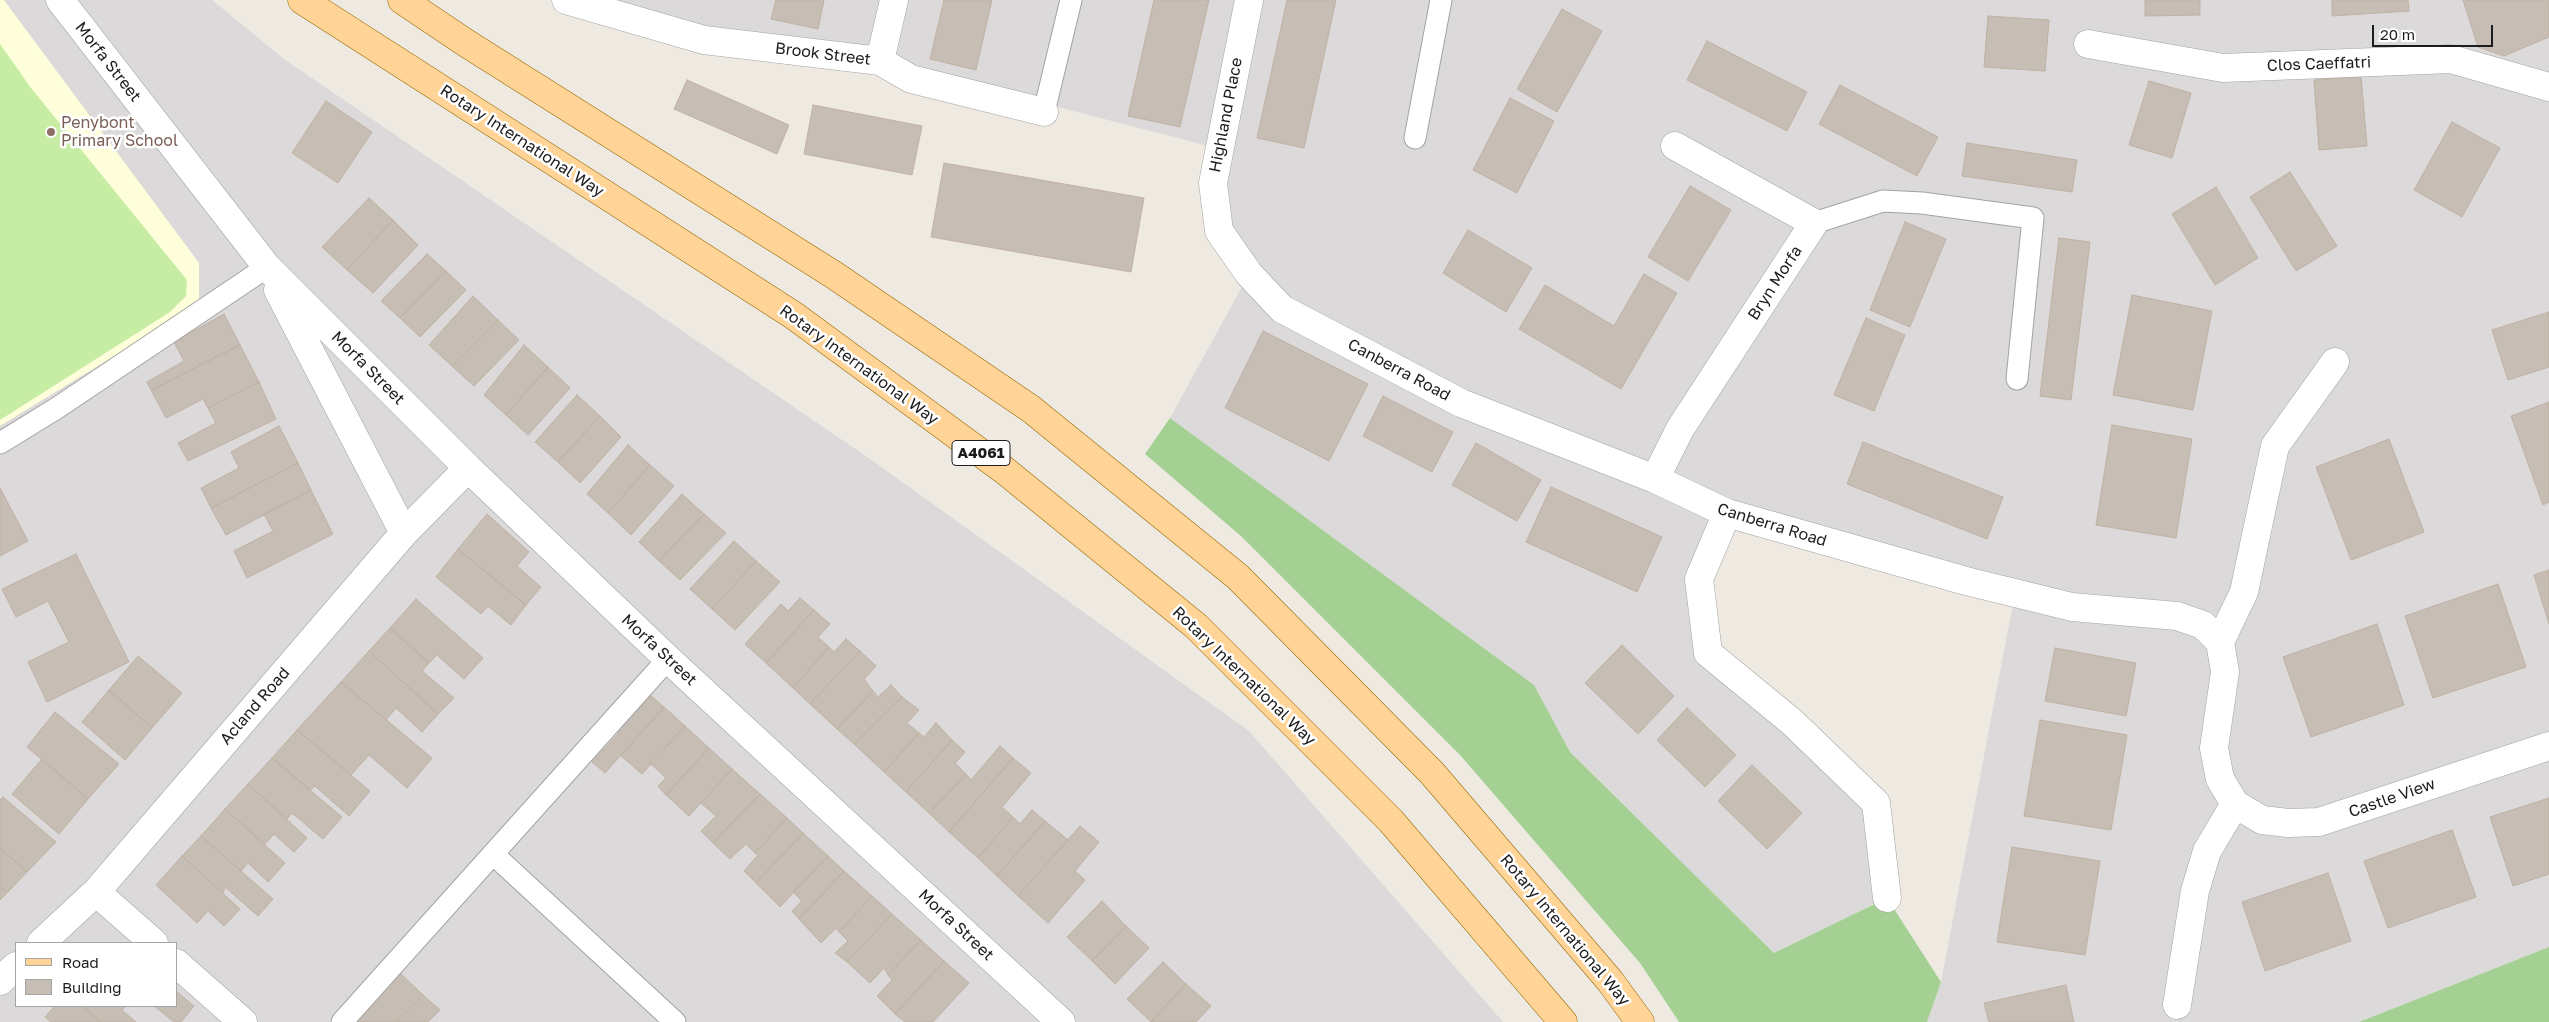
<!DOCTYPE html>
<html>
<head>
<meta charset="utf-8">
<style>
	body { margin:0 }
	#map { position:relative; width:2549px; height:1022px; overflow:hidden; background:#efeae1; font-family:"Golos Text",sans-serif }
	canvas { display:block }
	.legend { position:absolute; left:15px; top:942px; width:162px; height:65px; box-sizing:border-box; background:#fff; border:1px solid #a4a4a4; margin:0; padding:6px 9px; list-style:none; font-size:15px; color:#1c1c1c }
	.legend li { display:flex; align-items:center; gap:10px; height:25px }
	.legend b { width:25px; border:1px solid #a4a4a4 }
	.scale { position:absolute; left:2372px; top:25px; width:121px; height:22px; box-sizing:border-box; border:2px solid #1c1c1c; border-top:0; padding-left:6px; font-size:15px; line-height:18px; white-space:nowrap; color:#1c1c1c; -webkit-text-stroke:4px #fff; paint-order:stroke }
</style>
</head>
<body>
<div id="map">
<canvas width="2549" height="1022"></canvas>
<ul class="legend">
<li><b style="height:6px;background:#ffd496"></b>Road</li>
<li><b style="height:14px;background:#c6bdb4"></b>Building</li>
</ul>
<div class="scale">20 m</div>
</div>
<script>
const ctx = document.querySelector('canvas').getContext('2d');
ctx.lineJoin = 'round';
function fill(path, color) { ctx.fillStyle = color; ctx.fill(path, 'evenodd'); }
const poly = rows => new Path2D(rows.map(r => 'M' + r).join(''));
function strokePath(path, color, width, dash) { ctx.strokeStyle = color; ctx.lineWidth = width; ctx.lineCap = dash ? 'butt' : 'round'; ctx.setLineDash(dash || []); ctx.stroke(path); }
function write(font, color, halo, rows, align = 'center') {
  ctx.font = font + ' "Golos Text",sans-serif'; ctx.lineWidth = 5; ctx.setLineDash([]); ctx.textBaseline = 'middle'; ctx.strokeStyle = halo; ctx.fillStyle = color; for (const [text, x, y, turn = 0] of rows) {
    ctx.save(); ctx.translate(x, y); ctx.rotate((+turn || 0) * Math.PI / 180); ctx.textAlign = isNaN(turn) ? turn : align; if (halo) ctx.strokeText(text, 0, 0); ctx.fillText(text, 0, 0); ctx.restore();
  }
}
const residential = poly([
	[0,0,212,0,284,59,873,461,1249,731,1503,1022,0,1022],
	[16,943,176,943,176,1006,16,1006],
	[566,0,2549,0,2549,947,2359,1022,1927,1022,1941,982,2015,593,1727,513,1699,579,1708,653,1876,803,1887,898,1774,953,1570,752,1534,685,1170,418,1249,274,1219,231,1220,149,880,61]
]);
const education = poly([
	[0,0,4,0,199,263,199,304,0,426]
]);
const grass = poly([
	[0,44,31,88,187,280,186,296,170,312,0,420]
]);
const forest = poly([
	[1170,418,1534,685,1570,752,1774,953,1887,898,1941,982,1927,1022,1679,1022,1640,963,1460,755,1242,537,1145,454],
	[2549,947,2549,1022,2359,1022]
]);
const building = poly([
	[776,0,824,0,818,29,771,19,776,0],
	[944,0,992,0,976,70,930,59,944,0],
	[1154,0,1209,0,1180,127,1128,116,1154,0],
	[1287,0,1336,0,1304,148,1257,138,1287,0],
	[2145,0,2200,0,2200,15,2145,16,2145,0],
	[2332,0,2408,0,2409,11,2332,16,2332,0],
	[2463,0,2549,0,2549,37,2504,56,2478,47,2463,0],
	[1562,9,1602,31,1557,112,1517,89,1562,9],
	[1988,16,2049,20,2045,71,1984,67,1988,16],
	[1707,41,1807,92,1787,131,1687,80,1707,41],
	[2361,76,2367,146,2319,150,2314,80,2361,76],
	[687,80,789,125,777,154,674,109,687,80],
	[2149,81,2191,93,2172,158,2129,145,2149,81],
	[1840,85,1938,137,1917,176,1819,124,1840,85],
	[1510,98,1554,121,1517,193,1473,170,1510,98],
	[326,101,372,132,338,183,292,153,326,101],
	[813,105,922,126,912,175,804,154,813,105],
	[2452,122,2500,148,2462,217,2414,190,2452,122],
	[1967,143,2077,160,2072,192,1962,176,1967,143],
	[944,163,1144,198,1131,272,931,237,944,163],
	[2290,172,2337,246,2296,271,2250,197,2290,172],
	[1690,186,1731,210,1688,281,1648,257,1690,186],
	[2216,187,2258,258,2215,285,2172,214,2216,187],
	[369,198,393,220,347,270,322,247,369,198],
	[393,220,418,245,373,293,347,270,393,220],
	[1905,222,1946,239,1910,327,1870,310,1905,222],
	[1468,230,1532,268,1506,312,1443,273,1468,230],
	[2059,238,2090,242,2071,400,2040,396,2059,238],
	[427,254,446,271,400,318,381,301,427,254],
	[446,271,466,290,420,337,400,318,446,271],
	[1644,274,1677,293,1621,389,1519,329,1545,285,1614,326,1644,274],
	[2132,295,2212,311,2193,410,2113,395,2132,295],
	[473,296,498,320,452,366,429,345,473,296],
	[2549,312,2549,367,2508,380,2492,330,2549,312],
	[224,314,240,345,151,390,147,382,184,361,174,342,224,314],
	[1866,318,1905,335,1874,411,1834,395,1866,318],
	[498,320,519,340,474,386,452,366,498,320],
	[1263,331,1368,384,1329,461,1225,408,1263,331],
	[240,345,259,382,208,408,203,399,166,418,151,390,240,345],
	[524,345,548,367,506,415,484,395,524,345],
	[548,367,570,388,528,435,506,415,548,367],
	[259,382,276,419,188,461,178,443,216,423,208,408,259,382],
	[577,395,600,416,558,462,535,442,577,395],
	[1383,396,1453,432,1432,472,1363,436,1383,396],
	[2549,402,2549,502,2543,505,2511,416,2549,402],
	[600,416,621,437,580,483,558,462,600,416],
	[2112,425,2192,439,2176,538,2096,525,2112,425],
	[279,426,298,463,211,508,201,488,239,468,231,452,279,426],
	[2389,439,2424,532,2351,560,2316,467,2389,439],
	[1863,442,2003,497,1987,539,1847,484,1863,442],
	[1476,443,1541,480,1517,521,1452,485,1476,443],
	[628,445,650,465,608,513,587,494,628,445],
	[298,463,311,490,226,535,211,508,298,463],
	[650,465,674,486,631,535,608,513,650,465],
	[1551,487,1662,537,1637,592,1526,542,1551,487],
	[0,488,28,541,0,556,0,488],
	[311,490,333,534,247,578,234,551,273,531,264,514,311,490],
	[682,494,704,514,659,561,639,542,682,494],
	[487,514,529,552,517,566,541,587,526,605,458,549,487,514],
	[704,514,726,533,680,580,659,561,704,514],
	[734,541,756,561,712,609,690,589,734,541],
	[458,549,526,605,511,625,488,606,481,614,436,577,458,549],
	[76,554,129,662,47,702,28,662,69,642,48,601,16,617,2,589,76,554],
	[756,561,780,582,735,630,712,609,756,561],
	[2549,570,2549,624,2534,575,2549,570],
	[2498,584,2526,667,2433,698,2405,616,2498,584],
	[800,598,814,610,766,663,745,644,781,604,788,611,800,598],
	[416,599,483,658,464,679,437,655,429,663,390,628,416,599],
	[814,610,830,624,818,637,829,647,793,688,766,663,814,610],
	[2377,624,2404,705,2311,737,2283,657,2377,624],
	[390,628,429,663,422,671,454,698,438,714,369,651,390,628],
	[846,639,860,651,810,704,793,688,829,647,834,652,846,639],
	[1622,645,1674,696,1638,734,1585,683,1622,645],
	[2055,648,2136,663,2126,716,2045,701,2055,648],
	[369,651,438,714,422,732,396,708,386,720,341,682,369,651],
	[860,651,876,666,864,679,873,691,837,729,810,704,860,651],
	[138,656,182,693,152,728,109,690,138,656],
	[341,682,432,758,407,788,369,755,351,775,297,730,341,682],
	[891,685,902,697,854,744,837,729,873,691,878,697,891,685],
	[642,688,664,707,605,773,592,762,619,733,609,725,642,688],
	[109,690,152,728,125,760,82,722,109,690],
	[902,697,919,710,907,723,919,733,884,772,854,744,902,697],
	[664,707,685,726,642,774,621,756,664,707],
	[1687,708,1736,755,1705,787,1657,740,1687,708],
	[55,712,119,764,88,799,27,747,55,712],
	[2040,720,2127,735,2111,830,2024,816,2040,720],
	[936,723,952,740,906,792,884,772,919,733,924,737,936,723],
	[685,726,709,748,666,795,658,786,666,778,650,763,685,726],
	[297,730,370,791,349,816,315,786,310,790,272,758,297,730],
	[952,740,965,752,955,763,966,774,929,813,906,792,952,740],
	[1000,746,1013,758,949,832,929,813,966,774,971,780,1000,746],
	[709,748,732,769,689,816,666,795,709,748],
	[272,758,342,817,323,839,292,813,287,819,248,784,272,758],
	[1013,758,1031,773,1002,807,1013,817,978,858,949,832,1013,758],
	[42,759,88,799,59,834,12,794,42,759],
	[1752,765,1802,813,1767,849,1718,801,1752,765],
	[732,769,760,794,713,843,701,831,716,816,701,803,732,769],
	[248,784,307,838,294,852,274,834,265,844,225,809,248,784],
	[760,794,787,818,755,853,746,844,730,859,713,843,760,794],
	[3,797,56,842,27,872,0,848,0,800,3,797],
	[2549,798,2549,874,2513,886,2490,817,2549,798],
	[225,809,285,863,268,882,248,863,241,871,201,836,225,809],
	[1032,810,1045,821,997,876,978,858,1013,817,1020,824,1032,810],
	[787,818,803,833,756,883,744,871,758,855,755,853,787,818],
	[1045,821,1068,840,1018,896,997,876,1045,821],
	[1080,826,1099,842,1075,871,1085,880,1048,923,1018,896,1080,826],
	[2452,830,2476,897,2388,928,2364,861,2452,830],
	[803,833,828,856,780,907,756,883,803,833],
	[201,836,273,899,258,916,225,887,223,893,182,856,201,836],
	[2012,847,2100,861,2085,955,1997,942,2012,847],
	[0,848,27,872,7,893,0,887,0,848],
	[182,856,240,909,224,926,208,911,197,923,156,885,182,856],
	[828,856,844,871,799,919,792,911,802,901,793,892,828,856],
	[844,871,872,896,839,932,836,928,821,943,799,919,844,871],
	[2328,873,2351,941,2265,971,2242,902,2328,873],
	[0,887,7,893,0,900,0,887],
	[872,896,892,914,847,962,835,953,848,941,839,932,872,896],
	[1102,901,1126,926,1092,961,1067,937,1102,901],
	[892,914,921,940,888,975,884,968,870,983,847,962,892,914],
	[1126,926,1149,948,1115,984,1092,961,1126,926],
	[921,940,944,961,895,1014,877,996,892,980,888,975,921,940],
	[944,961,969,983,933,1022,905,1022,895,1014,944,961],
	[1163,962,1186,984,1151,1022,1127,999,1163,962],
	[400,973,423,995,396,1022,353,1022,400,973],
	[1186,984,1211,1006,1196,1022,1151,1022,1186,984],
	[2066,985,2074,1022,1989,1022,1984,1003,2066,985],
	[176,991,194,1006,181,1022,174,1022,154,1006,176,1006,176,991],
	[423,995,440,1010,428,1022,396,1022,423,995],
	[55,1006,82,1006,101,1022,51,1022,45,1017,55,1006],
	[82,1006,126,1006,122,1010,136,1022,101,1022,82,1006]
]);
const lane = poly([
	[1044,112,1071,0],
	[1415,138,1441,0],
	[1814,223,1883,201,1922,203,2033,218,2017,379],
	[0,443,57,408,267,267],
	[493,854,675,1022],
	[342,1022,668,659]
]);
const street = poly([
	[60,0,267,267,468,468,668,659,1061,1022],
	[566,0,704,40,880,61,894,0],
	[1249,0,1213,183,1219,231,1249,274,1282,309,1461,403,1655,479,1727,513,1966,581,2072,607,2177,616,2203,625,2220,642,2225,672,2214,748,2220,779,2235,804,2262,820,2288,823,2319,822,2549,746],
	[2088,44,2223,68,2451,59,2549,87],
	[880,61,911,79,1044,112],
	[278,290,404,533],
	[1655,479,1680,429,1814,223,1675,146],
	[1727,513,1699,579,1708,653,1792,722,1876,803,1887,898],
	[2220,642,2244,592,2275,446,2335,362],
	[96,892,154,943],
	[41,943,96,892,404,533,468,468],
	[176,963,243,1022],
	[0,981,16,966],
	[2177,1005,2195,891,2207,851,2235,804]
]);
const primary = poly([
	[302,0,793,315,1004,470,1196,626,1391,821,1563,1022],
	[402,0,466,43,834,275,1031,409,1238,577,1432,773,1610,981,1640,1022]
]);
const markers = [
	[51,132,5,"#8d6e63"]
];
const shields = [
	[981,453,58]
];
const shieldNames = [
	["A4061",981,453]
];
const streetNames = [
	["Brook Street",823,54,7],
	["Morfa Street",108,62,52],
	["Clos Caeffatri",2319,64,-2],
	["Highland Place",1226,115,-79],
	["Rotary International Way",522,141,33],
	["Bryn Morfa",1775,283,-57],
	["Rotary International Way",859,365,36],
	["Morfa Street",368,368,45],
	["Canberra Road",1399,370,28],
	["Canberra Road",1772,525,17],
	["Morfa Street",659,650,43],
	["Rotary International Way",1244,676,44],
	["Acland Road",255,706,-49],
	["Castle View",2392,798,-19],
	["Morfa Street",956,925,43],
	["Rotary International Way",1565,930,50]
];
const educationNames = [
	["Penybont",61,123],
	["Primary School",61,141]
];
fill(residential, '#dbd9d9');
fill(education, '#feffda');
fill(grass, '#c6eda3');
fill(forest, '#a4d193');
fill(building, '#c6bdb4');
strokePath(building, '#c1b1a3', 1);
strokePath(lane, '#a3a3a3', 23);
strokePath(street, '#a3a3a3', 29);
strokePath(primary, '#956700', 29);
strokePath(lane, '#fff', 21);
strokePath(street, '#fff', 28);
strokePath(primary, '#ffd496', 28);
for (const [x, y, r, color] of markers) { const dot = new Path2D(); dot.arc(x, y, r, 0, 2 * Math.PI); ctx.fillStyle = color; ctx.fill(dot); strokePath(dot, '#fff', 2); }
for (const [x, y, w] of shields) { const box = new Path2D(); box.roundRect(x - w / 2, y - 12.5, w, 25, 4); ctx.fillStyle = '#fff'; ctx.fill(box); strokePath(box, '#1c1c1c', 1); }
write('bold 15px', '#1c1c1c', null, shieldNames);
write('16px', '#1c1c1c', '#fff', streetNames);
write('16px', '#785e54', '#fff', educationNames, 'left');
</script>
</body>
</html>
